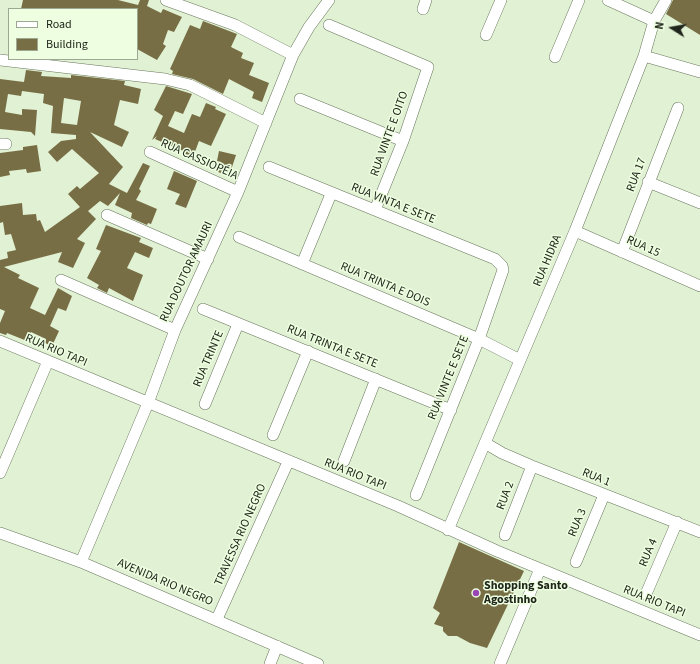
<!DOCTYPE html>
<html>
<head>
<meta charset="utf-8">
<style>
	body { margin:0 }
	#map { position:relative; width:700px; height:664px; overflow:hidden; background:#e1f1d3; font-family:"Source Sans 3",sans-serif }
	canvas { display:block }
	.legend { position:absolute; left:8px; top:8px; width:130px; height:52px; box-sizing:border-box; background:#eefee0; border:1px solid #9ca891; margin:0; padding:5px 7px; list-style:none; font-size:12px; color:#20261b }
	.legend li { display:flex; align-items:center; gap:8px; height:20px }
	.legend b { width:20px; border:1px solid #9ca891 }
	.north { position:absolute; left:652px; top:8px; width:40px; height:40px; -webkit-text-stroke:3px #eefee0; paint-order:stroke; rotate:281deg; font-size:11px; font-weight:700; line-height:16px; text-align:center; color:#20261b }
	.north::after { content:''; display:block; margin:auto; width:14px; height:18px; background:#20261b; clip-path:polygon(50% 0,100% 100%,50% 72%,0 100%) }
</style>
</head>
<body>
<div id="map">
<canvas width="700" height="664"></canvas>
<ul class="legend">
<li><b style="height:5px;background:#fff"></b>Road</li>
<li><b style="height:11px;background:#786e45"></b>Building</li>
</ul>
<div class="north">N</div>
</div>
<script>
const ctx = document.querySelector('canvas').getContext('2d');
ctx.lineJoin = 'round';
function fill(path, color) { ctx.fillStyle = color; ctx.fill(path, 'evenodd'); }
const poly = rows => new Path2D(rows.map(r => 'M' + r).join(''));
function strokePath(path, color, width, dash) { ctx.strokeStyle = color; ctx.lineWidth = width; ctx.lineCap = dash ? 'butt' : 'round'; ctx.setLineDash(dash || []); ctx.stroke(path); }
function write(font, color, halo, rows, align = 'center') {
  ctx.font = font + ' "Source Sans 3",sans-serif'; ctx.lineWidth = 3; ctx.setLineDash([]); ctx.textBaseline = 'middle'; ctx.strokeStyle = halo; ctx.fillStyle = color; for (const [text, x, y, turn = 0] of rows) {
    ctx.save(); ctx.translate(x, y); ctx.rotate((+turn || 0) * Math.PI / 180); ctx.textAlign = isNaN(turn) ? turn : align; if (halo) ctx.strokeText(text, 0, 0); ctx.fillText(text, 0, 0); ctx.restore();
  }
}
const building = poly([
	[23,0,118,0,138,5,140,0,149,0,147,6,161,13,163,9,182,17,174,32,168,30,163,44,166,46,157,60,137,49,137,9,21,9],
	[673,0,700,0,700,35,666,14],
	[203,21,237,34,231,47,243,53,241,58,254,63,249,75,269,83,262,102,252,98,254,92,229,79,223,94,193,79,172,74,173,71,170,69,190,25,200,29],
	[26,70,42,72,41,76,71,78,71,75,125,81,124,85,141,89,138,104,120,100,114,125,129,132,122,147,90,132,123,167,109,184,127,193,143,163,150,166,139,189,141,191,136,200,157,209,151,224,148,223,147,225,131,218,132,213,115,205,120,193,108,206,100,201,88,211,96,219,77,239,85,243,73,268,58,262,62,252,4,267,20,275,18,278,39,288,30,308,45,315,58,288,72,296,66,311,58,308,50,326,59,331,52,346,45,343,46,339,31,332,27,341,7,333,6,335,0,333,0,323,5,311,0,309,0,260,8,258,7,252,16,250,11,234,5,235,3,222,0,223,0,206,22,203,23,215,36,214,37,221,40,220,45,232,80,207,68,194,77,186,80,189,99,173,72,149,57,162,48,152,61,141,76,139,76,135,51,133,53,106,43,103,44,94,22,91,21,96,8,94,5,112,22,115,22,109,37,110,35,136,31,132,0,129,0,79,24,82],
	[64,98,81,101,77,125,61,123],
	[166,86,192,94,183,114,175,111,168,126,184,133,192,114,200,117,206,103,216,107,215,109,226,114,211,146,199,141,193,157,185,154,186,152,169,145,168,147,161,144,162,142,155,139,157,136,152,140,163,116,154,110],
	[37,145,41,171,27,173,26,169,9,171,10,175,0,177,0,153,23,150,23,147],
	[219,151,236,155,229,176,218,172,221,162,217,161],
	[174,171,197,181,186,208,175,204,180,194,167,189],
	[106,225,141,238,139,242,153,248,149,258,135,252,127,268,143,275,133,301,109,288,107,293,97,288,99,285,87,278,101,251,96,249],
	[459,542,524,571,487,648,470,643,457,636,448,636,443,631,443,627,434,624,440,613,433,608]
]);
const street = poly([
	[166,0,235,25,293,55],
	[608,0,654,21],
	[423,9,426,0],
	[329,25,428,67,403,141,375,210],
	[486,35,501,0],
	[644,56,700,72],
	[555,57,579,0],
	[0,60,165,79,190,85,266,123],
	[300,99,403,141],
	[0,144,6,144],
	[150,152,238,192],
	[269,167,495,259,502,266,503,270,479,339,416,495],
	[648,182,700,203],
	[107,215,208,259],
	[575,231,700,286],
	[239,237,479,339,520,360],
	[622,252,678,108],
	[302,264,331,194],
	[61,280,175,330],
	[203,309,451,410],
	[0,341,398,506,497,551,700,635],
	[205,404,238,324],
	[273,435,308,351],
	[485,443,502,453,532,466,700,532],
	[344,461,376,379],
	[0,473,48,361],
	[448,530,575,231,644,56,654,21,666,0],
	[0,533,81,562,318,664],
	[505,535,532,466],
	[81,562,148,403,175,330,238,192,293,55,309,27,329,0],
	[576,562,604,495],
	[646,594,677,522],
	[217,619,288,462],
	[270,664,277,646],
	[500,664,540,569]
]);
const markers = [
	[476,593,4,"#9946b4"]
];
const streetNames = [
	["RUA VINTE E OITO",390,134,-70],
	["RUA CASSIOPÉIA",199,160,24],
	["RUA 17",637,175,-69],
	["RUA VINTA E SETE",393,204,22],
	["RUA 15",643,247,24],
	["RUA HIDRA",548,261,-67],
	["RUA DOUTOR AMAURI",187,272,-65],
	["RUA TRINTA E DOIS",385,285,23],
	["RUA TRINTA E SETE",332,347,22],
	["RUA RIO TAPI",56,351,23],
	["RUA TRINTE",209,359,-67],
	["RUA VINTE E SETE",449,378,-68],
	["RUA RIO TAPI",355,475,22],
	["RUA 1",596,478,22],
	["RUA 2",506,496,-69],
	["RUA 3",578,523,-67],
	["TRAVESSA RIO NEGRO",241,535,-66],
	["RUA 4",649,553,-67],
	["AVENIDA RIO NEGRO",165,583,23],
	["RUA RIO TAPI",654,602,22]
];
const poiNames = [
	["Shopping Santo",484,586],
	["Agostinho",484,600]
];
fill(building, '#786e45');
strokePath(street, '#69775d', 12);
strokePath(street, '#fff', 11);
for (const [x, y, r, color] of markers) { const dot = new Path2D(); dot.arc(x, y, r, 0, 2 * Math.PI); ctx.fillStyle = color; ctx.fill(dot); strokePath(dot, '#eefee0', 1.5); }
write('12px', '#20261b', '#eefee0', streetNames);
write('bold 12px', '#20261b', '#eefee0', poiNames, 'left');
</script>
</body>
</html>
